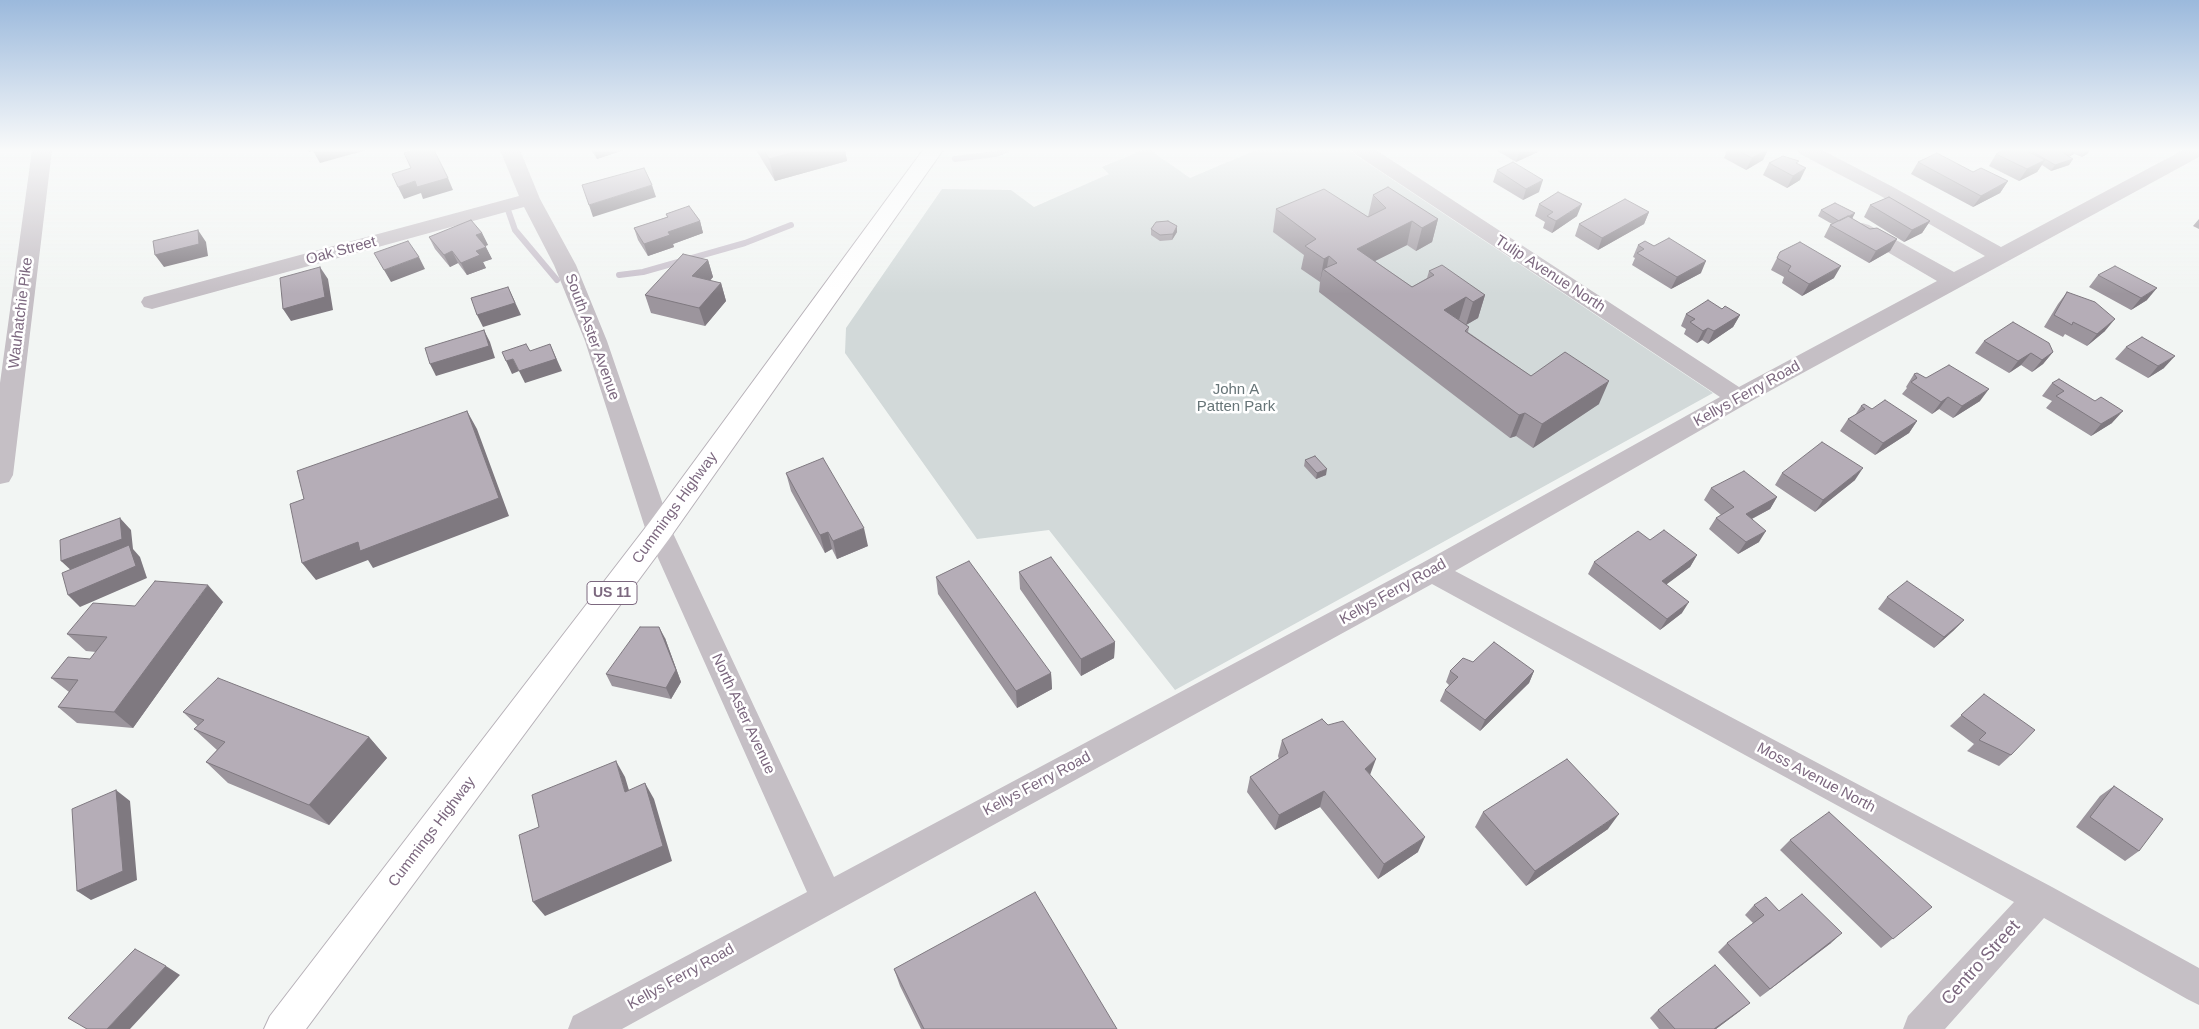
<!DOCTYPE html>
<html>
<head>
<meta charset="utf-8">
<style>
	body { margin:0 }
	canvas { display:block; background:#f2f5f3 }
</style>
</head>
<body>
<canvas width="2199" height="1029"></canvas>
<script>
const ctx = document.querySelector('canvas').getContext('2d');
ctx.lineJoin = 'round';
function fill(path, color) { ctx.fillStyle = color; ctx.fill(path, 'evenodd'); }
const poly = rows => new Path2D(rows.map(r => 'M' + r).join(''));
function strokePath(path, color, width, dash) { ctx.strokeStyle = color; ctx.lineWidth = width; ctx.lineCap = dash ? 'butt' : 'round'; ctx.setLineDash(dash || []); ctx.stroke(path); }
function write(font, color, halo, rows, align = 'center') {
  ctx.font = font + ' Arial,sans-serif'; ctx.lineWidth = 5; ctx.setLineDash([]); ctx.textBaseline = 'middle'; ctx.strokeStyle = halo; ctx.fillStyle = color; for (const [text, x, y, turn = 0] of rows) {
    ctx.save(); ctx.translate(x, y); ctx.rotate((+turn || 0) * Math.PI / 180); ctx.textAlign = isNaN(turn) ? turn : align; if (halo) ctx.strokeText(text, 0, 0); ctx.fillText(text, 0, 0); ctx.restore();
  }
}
const green = poly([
	[1143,150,1150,150,1190,178,1256,150,1348,150,1713,393,1175,690,1049,530,977,539,845,353,846,328,942,189,1011,190,1034,207,1109,174,1102,167]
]);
const stream = poly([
	[955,159,996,154,1006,150],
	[508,210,515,230,557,280],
	[619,275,643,272,745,243,791,225]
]);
const minor = poly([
	[32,150,52,150,13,475,9,482,0,484,0,383,32,150],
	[500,150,520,150,540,199,576,265,607,341,672,531,834,877,1422,563,1720,397,1355,154,1352,150,1376,150,1739,387,1937,281,1855,233,1852,229,1855,225,1862,223,1869,225,1954,272,1985,256,1879,195,1800,154,1797,150,1822,150,1893,187,2001,247,2183,150,2199,150,2199,157,1755,399,1455,571,2052,887,2199,968,2199,1005,2187,999,2044,918,1945,1029,1903,1029,1908,1016,2014,902,1432,584,622,1029,568,1029,573,1016,807,892,646,531,585,341,554,265,524,207,152,309,144,307,141,302,144,297,519,196,500,150]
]);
const major = poly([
	[923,150,943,150,669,539,306,1029,264,1029,270,1016,649,523,923,150]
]);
const wall = poly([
	[591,150,624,150,597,159],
	[756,150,845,150,847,161,775,181],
	[1496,150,1539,150,1538,152,1516,162],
	[1727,150,1768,150,1763,160,1746,170,1724,158],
	[2003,150,2090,150,2087,154,2082,157,2074,154,2069,156,2073,159,2069,165,2051,171,2042,165,2037,172,2019,181,1989,166,1996,154],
	[1918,162,1973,172,2008,181,2000,193,1973,207,1911,174],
	[1769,163,1797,164,1800,180,1787,188,1763,175],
	[1497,170,1539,192,1523,200,1493,182],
	[1373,195,1438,219,1432,242,1416,251,1407,245,1375,261,1412,287,1427,278,1429,271,1485,295,1478,318,1466,325,1469,327,1468,332,1531,376,1599,404,1533,448,1516,436,1510,438,1319,292,1320,282,1301,269,1304,255,1273,232,1276,209,1368,217],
	[1539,204,1577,216,1552,233,1543,228,1545,222,1535,216],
	[1870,205,1930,221,1922,233,1904,242,1864,217],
	[1821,210,1852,219,1870,229,1897,239,1890,251,1869,263,1824,237,1830,225,1832,224,1818,216],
	[1649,212,1644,224,1598,250,1575,236,1579,224],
	[666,214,700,221,703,233,673,244,674,247,648,256,638,240,634,228,667,217],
	[2199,219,2199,229,2193,226],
	[1177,226,1177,232,1172,240,1160,241,1151,235,1151,229],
	[482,233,488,245,485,246,492,259,483,262,486,268,467,275,458,263,450,267,435,249,429,237],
	[1638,245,1701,273,1671,289,1632,265,1635,258,1633,257],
	[1780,252,1834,278,1802,296,1782,283,1784,277,1771,270],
	[708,260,713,277,710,281,721,283,726,301,705,326,651,313,645,295],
	[2098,275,2147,300,2131,310,2089,287],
	[2067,292,2105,331,2087,346,2065,334,2063,337,2044,327,2058,304],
	[1722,309,1740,315,1733,327,1708,344,1702,340,1697,343,1684,334,1686,329,1681,326,1686,314],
	[1984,341,2053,352,2043,364,2032,372,2021,365,2009,373,1975,353],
	[2126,347,2164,368,2148,378,2115,359],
	[1914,374,1926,378,1980,401,1953,418,1939,409,1932,414,1902,394,1907,388,1906,387],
	[2052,383,2095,401,2112,423,2091,436,2046,408,2052,401,2042,396],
	[1861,406,1872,409,1917,421,1909,433,1875,455,1840,431,1848,419,1855,415],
	[1305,460,1326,475,1316,479,1304,466],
	[786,473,868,546,837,559,832,549,825,553,791,491],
	[1782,473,1855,480,1815,512,1775,485],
	[1711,488,1777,497,1770,509,1752,519,1759,542,1738,554,1709,529,1716,518,1721,515,1704,500],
	[1650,540,1697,555,1690,567,1666,584,1682,613,1660,630,1588,574,1594,562],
	[1019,572,1115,642,1114,658,1081,676,1020,589],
	[936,577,1051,673,1052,689,1017,708,938,594],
	[1887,597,1964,620,1953,631,1934,648,1878,609],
	[223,602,133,728,77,723,58,707,69,692,51,678,90,659,96,652,86,651,67,634,135,606],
	[665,638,681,682,671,699,612,686,606,674],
	[1473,662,1534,671,1529,683,1480,731,1440,701,1445,690,1449,685,1446,682,1450,671],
	[1984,694,2011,755,1999,766,1967,751,1974,744,1950,726],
	[183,712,369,737,387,758,329,825,228,783,206,762,217,750,194,729,198,726],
	[1282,740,1370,775,1418,852,1378,879,1320,807,1275,830,1247,792,1250,777,1279,759,1278,756],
	[2114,786,2139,851,2125,861,2076,827,2100,796],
	[1483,812,1608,829,1526,886,1475,827],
	[1790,840,1932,907,1881,948,1780,850],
	[1754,905,1831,943,1760,997,1718,952,1727,943,1753,923,1745,915],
	[894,969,1117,1029,921,1029,900,986],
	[1658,1010,1740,1011,1716,1029,1659,1029,1650,1018]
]);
const shadedWall = poly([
	[308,150,367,150,320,163,313,151,309,152],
	[594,150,624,150,597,159],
	[800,150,845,150,847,161,775,181,769,159],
	[1539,150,1538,152,1516,162,1520,151],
	[1766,150,1768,150,1763,160,1746,170,1752,158],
	[2073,150,2076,150,2074,154,2069,157],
	[2087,150,2090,150,2087,154,2082,157],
	[2073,159,2069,165,2051,171,2055,165],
	[2045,160,2037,172,2019,181,2027,169],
	[1806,168,1800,180,1787,188,1793,176],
	[448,178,453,190,423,199,421,193,404,199,398,187,415,181],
	[1543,180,1539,192,1523,200,1526,189],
	[2008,181,2000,193,1973,207,1981,196],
	[652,185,656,197,593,217,589,205],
	[1582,204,1577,216,1552,233,1556,221],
	[1649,212,1644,224,1598,250,1602,238],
	[1855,213,1852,219,1840,221],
	[1438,219,1432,242,1416,251,1422,228],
	[700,221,703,233,673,244,674,247,648,256,644,244,668,232],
	[1412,221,1407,245,1353,272,1357,249],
	[1930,221,1922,233,1904,242,1912,230],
	[1177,226,1177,232,1172,240,1173,234],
	[198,230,206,242,208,256,164,267,155,255],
	[482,233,488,245,482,247,476,235],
	[1897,239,1890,251,1869,263,1876,251],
	[486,247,492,259,483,262,486,268,467,275,461,263,476,251],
	[452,251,458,263,450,267,444,255],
	[1329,256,1326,272,1323,269,1320,282,1324,259],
	[419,257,425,269,391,282,384,270],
	[708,260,713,277,697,294,692,276],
	[1706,261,1701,273,1671,289,1677,277],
	[1841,266,1834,278,1802,296,1809,284],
	[320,267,328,279,333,310,291,321,283,309],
	[721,283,726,301,705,326,699,308],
	[508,287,521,315,483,327,477,315],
	[2157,288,2147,300,2131,310,2141,298],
	[1485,295,1478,318,1466,325,1473,302],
	[1466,297,1459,320,1444,310],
	[1740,315,1733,327,1708,344,1714,331],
	[2115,319,2105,331,2087,346,2097,334],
	[1708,328,1702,340,1697,343,1703,331],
	[484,330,490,342,495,358,436,376,430,364],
	[550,344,562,371,525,383,519,371],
	[2053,352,2043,364,2032,372,2042,360],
	[2031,353,2021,365,2009,373,2018,361],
	[2175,356,2164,368,2148,378,2158,366],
	[513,359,519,371,512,374,506,361],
	[1609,381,1599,404,1533,448,1542,424],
	[1989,389,1980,401,1953,418,1962,406],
	[1948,397,1939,409,1932,414,1941,402],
	[467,411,477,429,509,516,373,568,368,560,316,580,302,563],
	[2123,411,2112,423,2091,436,2101,424],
	[1525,413,1516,436,1510,438,1519,415],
	[1917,421,1909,433,1875,455,1883,443],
	[1863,468,1855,480,1815,512,1823,500],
	[1327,469,1326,475,1316,479,1317,473],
	[1777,497,1770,509,1738,526,1746,514],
	[120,518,131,530,133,549,140,557,147,578,80,607,68,595,74,573,61,561],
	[864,528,868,546,837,559,833,541],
	[1766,531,1759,542,1738,554,1746,542],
	[828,532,832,549,825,553,820,535],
	[1697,555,1690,567,1655,593,1662,581],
	[208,585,223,602,133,728,114,712],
	[1689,602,1682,613,1660,630,1667,619],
	[1964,620,1953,631,1934,648,1944,637],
	[659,627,665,638,681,682,671,699,666,688],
	[1115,642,1114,658,1081,676,1081,659],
	[1534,671,1529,683,1480,731,1485,720],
	[1051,673,1052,689,1017,708,1016,691],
	[369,737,387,758,329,825,309,805],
	[1376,759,1370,775,1365,769],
	[616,761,625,777,634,807,625,792],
	[645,783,654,799,672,861,545,916,533,902],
	[116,790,130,801,137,880,91,900,77,891],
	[1324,791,1320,807,1275,830,1279,815],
	[1619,814,1608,829,1526,886,1535,871],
	[1425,837,1418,852,1378,879,1384,864],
	[1842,933,1831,943,1760,997,1770,989],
	[166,966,180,975,130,1029,107,1029],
	[1750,1003,1740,1011,1716,1029,1714,1029]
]);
const building = poly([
	[413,150,434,150,448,178,417,187,415,181,398,187,392,174,411,168,404,153,413,150],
	[764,150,800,150,769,159,764,150],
	[1737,150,1766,150,1752,158,1737,150],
	[2003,150,2025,150,2045,160,2027,169,1996,154,2003,150],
	[2030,150,2059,150,2073,159,2055,165,2030,150],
	[1937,153,1973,172,1981,168,2008,181,1981,196,1918,162,1937,153],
	[1783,156,1799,161,1796,163,1806,168,1793,176,1769,163,1783,156],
	[1513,162,1543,180,1526,189,1497,170,1513,162],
	[644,168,652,185,589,205,582,185,644,168],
	[1388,187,1438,219,1422,228,1412,221,1357,249,1412,287,1434,275,1429,271,1442,265,1485,295,1473,302,1466,297,1444,310,1469,327,1465,331,1531,376,1565,352,1609,381,1542,424,1525,413,1519,415,1323,269,1337,263,1329,256,1324,259,1305,246,1316,239,1276,209,1324,189,1368,217,1386,208,1373,195,1388,187],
	[1558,192,1582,204,1556,221,1547,216,1553,212,1539,204,1558,192],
	[1889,197,1930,221,1912,230,1870,205,1889,197],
	[1625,199,1649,212,1602,238,1579,224,1625,199],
	[1835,203,1855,213,1839,221,1821,210,1835,203],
	[689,206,700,221,668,232,670,235,644,244,634,228,668,217,666,214,689,206],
	[1848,216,1870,229,1877,228,1897,239,1876,251,1830,225,1848,216],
	[471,220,482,233,476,235,486,247,476,251,480,255,461,263,452,251,444,255,429,237,471,220],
	[1168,221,1177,226,1173,234,1160,235,1151,229,1156,222,1168,221],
	[198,230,199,244,155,255,153,241,198,230],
	[1669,238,1706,261,1677,277,1637,253,1644,249,1638,245,1645,241,1654,246,1669,238],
	[408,241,419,257,384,270,374,253,408,241],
	[1800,242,1841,266,1809,284,1788,271,1791,266,1777,258,1780,252,1800,242],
	[683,254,708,260,692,276,721,283,699,308,645,295,683,254],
	[2115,266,2157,288,2141,298,2098,275,2115,266],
	[320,267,325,297,283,309,280,278,320,267],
	[508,287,515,303,477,315,471,298,508,287],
	[2067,292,2095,302,2115,319,2097,334,2073,322,2072,325,2054,315,2067,292],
	[1708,300,1722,309,1725,306,1740,315,1714,331,1708,328,1703,331,1690,322,1695,319,1686,314,1708,300],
	[2013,322,2049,343,2053,352,2042,360,2031,353,2018,361,1984,341,2013,322],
	[484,330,489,346,430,364,425,348,484,330],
	[2142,337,2175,356,2158,366,2126,347,2142,337],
	[526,344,530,351,550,344,556,359,519,371,513,359,506,361,502,352,526,344],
	[1949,365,1989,389,1962,406,1948,397,1941,402,1911,382,1917,378,1914,374,1917,373,1926,378,1949,365],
	[2059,379,2095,401,2101,397,2123,411,2101,424,2056,396,2064,391,2052,383,2059,379],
	[1885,400,1917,421,1883,443,1848,419,1865,409,1861,406,1864,404,1872,409,1885,400],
	[467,411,499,498,360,551,358,542,302,563,290,504,304,499,297,471,467,411],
	[1822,442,1863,468,1823,500,1782,473,1822,442],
	[1315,456,1327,469,1317,473,1305,460,1315,456],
	[823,458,864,528,833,541,828,532,820,535,786,473,823,458],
	[1744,471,1777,497,1746,514,1766,531,1746,542,1716,518,1734,507,1711,488,1744,471],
	[120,518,122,539,61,561,60,540,120,518],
	[1664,530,1697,555,1662,581,1689,602,1667,619,1594,562,1638,531,1650,540,1664,530],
	[129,545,136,566,68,595,62,573,129,545],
	[1051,557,1115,642,1081,659,1019,572,1051,557],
	[969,561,1051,673,1016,691,936,577,969,561],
	[155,581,208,585,114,712,58,707,78,680,51,678,68,657,90,659,107,637,67,634,93,603,135,606,155,581],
	[1907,581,1964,620,1944,637,1887,597,1907,581],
	[640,627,659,627,676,670,666,688,606,674,640,627],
	[1494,642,1534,671,1485,720,1445,690,1458,677,1450,671,1463,658,1473,662,1494,642],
	[218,678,369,737,309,805,206,762,225,742,194,729,204,720,183,712,218,678],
	[1984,694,2035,730,2011,755,1979,740,1986,733,1961,715,1984,694],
	[1322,719,1328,725,1343,721,1376,759,1365,769,1425,837,1384,864,1324,791,1279,815,1250,777,1288,753,1282,740,1322,719],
	[1567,759,1619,814,1535,871,1483,812,1567,759],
	[616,761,625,792,645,783,663,846,533,902,519,835,539,827,532,795,616,761],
	[2114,786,2163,819,2139,851,2090,817,2114,786],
	[116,790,123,871,77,891,72,809,116,790],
	[1829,812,1932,907,1893,939,1790,840,1829,812],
	[1035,892,1117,1029,924,1029,894,969,1035,892],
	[1802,894,1842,933,1770,989,1727,943,1764,915,1754,905,1766,897,1779,911,1802,894],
	[135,949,166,966,107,1029,87,1029,68,1018,135,949],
	[1715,965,1750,1003,1714,1029,1675,1029,1658,1010,1715,965]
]);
const shields = [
	[612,593,50]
];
const shieldNames = [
	["US 11",612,593]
];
const streetNames = [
	["Oak Street",341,251,-15],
	["Tulip Avenue North",1550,274,33],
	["Wauhatchie Pike",21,313,-83],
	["South Aster Avenue",592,337,70],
	["Kellys Ferry Road",1747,394,-29],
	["Cummings Highway",675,508,-54],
	["Kellys Ferry Road",1393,592,-29],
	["North Aster Avenue",743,714,65],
	["Moss Avenue North",1816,778,28],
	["Kellys Ferry Road",1037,784,-28],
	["Cummings Highway",432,832,-53],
	["Kellys Ferry Road",681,977,-29]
];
const parkNames = [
	["John A",1236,390],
	["Patten Park",1236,407]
];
const nearStreetnames = [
	["Centro Street",1981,963,-48]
];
fill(green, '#d2d9d9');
strokePath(stream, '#c8c0cb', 6);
strokePath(major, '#b7b1b8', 2);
fill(minor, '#c5bfc5');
fill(major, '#fff');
fill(wall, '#9c959d');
fill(shadedWall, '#7f7980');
fill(building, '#b5adb7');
strokePath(building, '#7f7980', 1);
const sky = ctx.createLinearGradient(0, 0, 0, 294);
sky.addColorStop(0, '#9bb9dc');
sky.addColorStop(0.51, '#f9fafa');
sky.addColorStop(1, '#f9fafa00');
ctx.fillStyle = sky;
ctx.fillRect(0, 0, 2199, 294);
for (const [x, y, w] of shields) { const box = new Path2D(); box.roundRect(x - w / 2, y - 11.5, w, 23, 4); ctx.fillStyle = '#fff'; ctx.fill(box); strokePath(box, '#7c687f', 1); }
write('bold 14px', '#7c687f', null, shieldNames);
write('15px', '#7c687f', '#fff', streetNames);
write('15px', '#667477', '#fff', parkNames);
write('18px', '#7c687f', '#fff', nearStreetnames);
</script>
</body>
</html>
